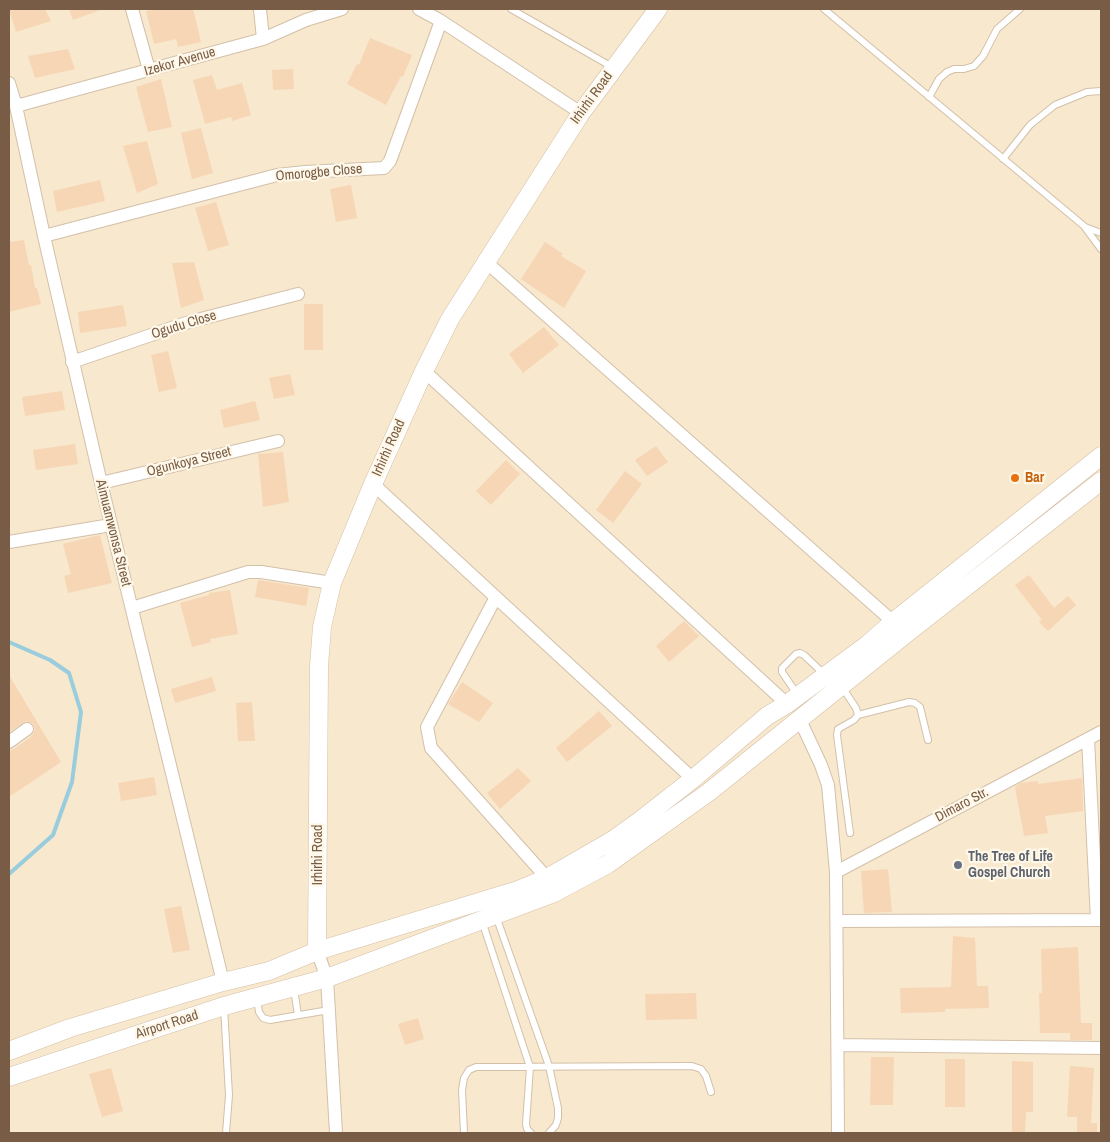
<!DOCTYPE html>
<html>
<head>
<meta charset="utf-8">
<style>
	body { margin:0 }
	#map { position:relative; width:1110px; height:1142px; overflow:hidden; background:#fef6e1; font-family:"Archivo Narrow",sans-serif }
	canvas { display:block }
	.frame { position:absolute; inset:0; border:10px solid #785c45; pointer-events:none }
</style>
</head>
<body>
<div id="map">
<canvas width="1110" height="1142"></canvas>
<div class="frame"></div>
</div>
<script>
const ctx = document.querySelector('canvas').getContext('2d');
ctx.lineJoin = 'round';
function fill(path, color) { ctx.fillStyle = color; ctx.fill(path, 'evenodd'); }
const poly = rows => new Path2D(rows.map(r => 'M' + r).join(''));
function strokePath(path, color, width, dash) { ctx.strokeStyle = color; ctx.lineWidth = width; ctx.lineCap = dash ? 'butt' : 'round'; ctx.setLineDash(dash || []); ctx.stroke(path); }
function write(font, color, halo, rows, align = 'center') {
  ctx.font = font + ' "Archivo Narrow",sans-serif'; ctx.lineWidth = 4.5; ctx.setLineDash([]); ctx.textBaseline = 'middle'; ctx.strokeStyle = halo; ctx.fillStyle = color; for (const [text, x, y, turn = 0] of rows) {
    ctx.save(); ctx.translate(x, y); ctx.rotate((+turn || 0) * Math.PI / 180); ctx.textAlign = isNaN(turn) ? turn : align; if (halo) ctx.strokeText(text, 0, 0); ctx.fillText(text, 0, 0); ctx.restore();
  }
}
const residential = poly([
	[9,9,1101,9,1101,1133,9,1133]
]);
const stream = poly([
	[9,642,50,660,69,673,81,712,72,782,53,835,9,874]
]);
const building = poly([
	[9,9,45,9,51,21,16,32],
	[69,9,100,9,100,10,73,20],
	[156,9,193,9,201,42,178,47,176,39,154,44,146,11],
	[370,38,412,55,403,77,401,76,386,105,347,84,357,64,359,65],
	[68,49,75,69,35,78,28,56],
	[293,69,294,89,273,90,272,70],
	[212,75,217,90,242,83,251,115,232,121,231,117,205,124,193,80],
	[161,79,172,127,148,132,136,87],
	[201,128,213,173,192,179,181,133],
	[147,141,158,184,137,193,123,146],
	[100,180,105,201,57,212,53,191],
	[351,185,357,218,336,222,330,189],
	[216,202,229,245,208,251,195,208],
	[24,240,29,265,31,265,35,288,37,288,41,304,9,312,9,242],
	[545,242,563,254,561,256,586,271,564,308,521,279],
	[194,262,204,300,181,308,172,263],
	[304,304,323,304,323,350,304,350],
	[123,305,127,326,80,333,78,312],
	[544,327,559,345,523,373,509,354],
	[168,351,177,388,159,392,151,355],
	[290,374,295,395,274,399,269,378],
	[62,391,65,410,25,416,22,397],
	[255,401,260,420,224,428,220,410],
	[75,444,78,464,36,470,33,450],
	[656,446,668,462,647,476,635,460],
	[283,452,289,502,263,507,258,454],
	[506,460,520,474,491,505,476,491],
	[625,471,642,484,613,523,596,510],
	[100,535,112,583,68,593,64,576,71,574,63,544],
	[1029,575,1054,608,1068,596,1076,605,1048,631,1039,622,1042,620,1015,585],
	[258,580,309,588,306,606,255,597],
	[230,590,238,634,210,639,211,642,192,647,180,603,209,595,209,593],
	[684,621,699,636,669,662,656,646],
	[9,675,61,762,9,797,9,750,14,749,32,736,35,729,33,724,26,721,9,732],
	[212,677,216,691,175,703,171,689],
	[462,682,493,703,479,722,448,704],
	[252,702,255,741,238,741,236,703],
	[599,711,612,726,567,762,556,748],
	[518,768,531,781,500,809,487,793],
	[154,777,157,795,121,801,118,783],
	[1082,778,1083,811,1045,816,1048,833,1024,836,1015,787,1021,783,1038,781,1038,784],
	[888,869,892,912,864,913,861,871],
	[181,906,190,950,173,953,164,909],
	[953,936,975,938,977,986,988,986,989,1008,945,1009,945,1012,901,1013,900,988,951,987],
	[1078,947,1081,1023,1092,1023,1092,1040,1070,1040,1070,1033,1040,1033,1039,993,1042,993,1041,949],
	[696,993,697,1019,646,1020,645,994],
	[418,1018,424,1039,405,1045,398,1024],
	[871,1057,894,1057,893,1105,870,1105],
	[945,1059,965,1059,965,1107,945,1107],
	[1012,1061,1033,1062,1033,1112,1026,1112,1025,1133,1012,1133],
	[1070,1066,1094,1068,1091,1123,1097,1123,1097,1133,1077,1133,1077,1117,1067,1117],
	[111,1068,123,1111,102,1117,89,1074]
]);
const lane = poly([
	[511,9,614,68],
	[824,9,1084,226,1101,249],
	[929,97,939,79,947,72,954,69,964,69,974,66,983,56,997,29,1020,9],
	[1003,159,1030,125,1055,105,1087,92,1101,91],
	[1085,227,1101,233],
	[842,687,856,708,858,715,854,720,838,729,837,735,850,833],
	[797,694,782,672,782,668,796,654,800,653,804,655,825,675],
	[858,715,909,702,915,703,920,707,928,740],
	[496,916,549,1066,558,1108,558,1118,556,1125,549,1133],
	[482,921,530,1067,526,1124,527,1129,531,1133],
	[294,989,298,1015],
	[257,998,259,1012,263,1018,270,1020,329,1010],
	[224,1007,229,1095,226,1133],
	[464,1133,462,1090,464,1078,469,1070,476,1067,692,1066,701,1069,706,1076,711,1092]
]);
const street = poly([
	[132,9,149,70],
	[260,9,263,39],
	[419,9,441,21,581,113],
	[9,83,16,106,44,236,101,483,223,982],
	[16,106,263,39,306,20,342,9],
	[44,236,277,175,305,172,384,168,390,161,441,21],
	[485,261,899,627],
	[72,362,189,322,298,294],
	[424,371,787,704],
	[101,483,278,441],
	[373,484,693,779],
	[9,542,111,525],
	[496,597,427,727,431,748,547,878],
	[132,608,248,572,261,572,332,583],
	[800,720,821,765,828,785,836,872,838,1133],
	[1088,739,1097,920],
	[9,742,27,729],
	[836,872,1101,732],
	[837,921,1101,920],
	[317,951,327,978,336,1133],
	[838,1045,1101,1048]
]);
const secondary = poly([
	[317,951,319,666,322,627,332,583,373,484,424,371,450,319,581,113,658,9],
	[9,1051,70,1028,223,982,269,971,317,951,518,890,547,878,613,840,638,822,693,779,767,716,787,704,867,645,893,622,1101,456],
	[9,1077,224,1006,327,978,554,893,608,864,709,792,907,633,1101,481]
]);
const markers = [
	[1015,478,5,"#e8710a"],
	[958,865,5,"#6b7280"]
];
const streetNames = [
	["Izekor Avenue",180,62,-16],
	["Irhirhi Road",592,98,-54],
	["Omorogbe Close",319,173,-5],
	["Ogudu Close",184,325,-17],
	["Irhirhi Road",389,448,-66],
	["Ogunkoya Street",189,462,-14],
	["Aimuamwonsa Street",113,533,76],
	["Dimaro Str.",962,805,-28],
	["Irhirhi Road",318,855,-90],
	["Airport Road",167,1025,-18]
];
const foodNames = [
	["Bar",1025,478]
];
const worshipNames = [
	["The Tree of Life",968,857],
	["Gospel Church",968,873]
];
fill(residential, '#f7e8ce');
strokePath(stream, '#9cd', 4);
fill(building, '#f7d6b6');
strokePath(lane, '#d3c0a9', 8);
strokePath(street, '#d3c0a9', 14);
strokePath(secondary, '#d6c0a6', 19);
strokePath(lane, '#fff', 6);
strokePath(street, '#fff', 12);
strokePath(secondary, '#fff', 18);
for (const [x, y, r, color] of markers) { const dot = new Path2D(); dot.arc(x, y, r, 0, 2 * Math.PI); ctx.fillStyle = color; ctx.fill(dot); strokePath(dot, '#fff8e9', 2); }
write('14px', '#785c45', '#fff8e9', streetNames);
write('bold 14px', '#c56008', '#fff8e9', foodNames, 'left');
write('bold 14px', '#5b616d', '#fff8e9', worshipNames, 'left');
</script>
</body>
</html>
